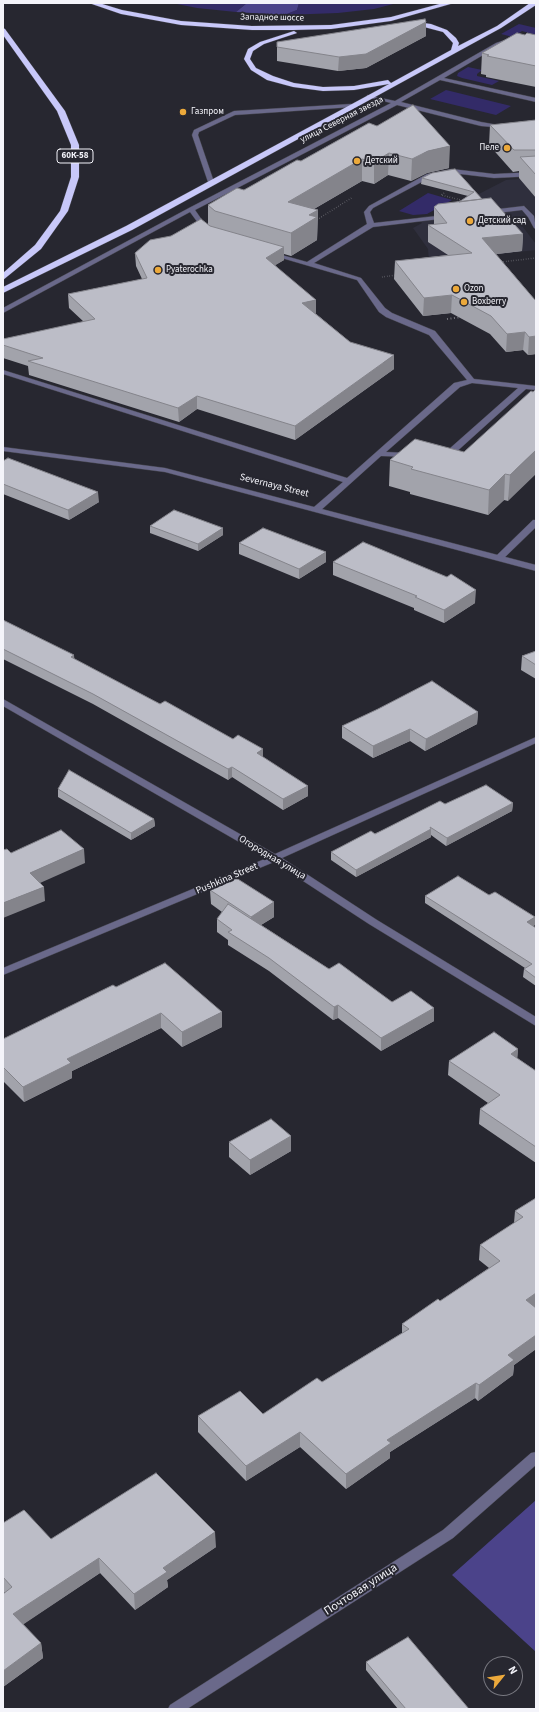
<!DOCTYPE html>
<html>
<head>
<meta charset="utf-8">
<style>
	body { margin:0 }
	#map { position:relative; width:539px; height:1712px; overflow:hidden; background:#272730; font-family:"Source Sans 3",sans-serif }
	canvas { display:block }
	.frame { position:absolute; inset:0; border:4px solid #f4f4fa; pointer-events:none }
	.north { position:absolute; left:483px; top:1656px; width:40px; height:40px; box-sizing:border-box; background:#272730; border:1px solid #797981; border-radius:50%; rotate:60deg; font-size:11px; font-weight:700; line-height:16px; text-align:center; color:#f4f4fa }
	.north::after { content:''; display:block; margin:auto; width:14px; height:18px; background:#eca93b; clip-path:polygon(50% 0,100% 100%,50% 72%,0 100%) }
</style>
</head>
<body>
<div id="map">
<canvas width="539" height="1712"></canvas>
<div class="frame"></div>
<div class="north">N</div>
</div>
<script>
const ctx = document.querySelector('canvas').getContext('2d');
ctx.lineJoin = 'round';
function fill(path, color) { ctx.fillStyle = color; ctx.fill(path, 'evenodd'); }
const poly = rows => new Path2D(rows.map(r => 'M' + r).join(''));
function strokePath(path, color, width, dash) { ctx.strokeStyle = color; ctx.lineWidth = width; ctx.lineCap = dash ? 'butt' : 'round'; ctx.setLineDash(dash || []); ctx.stroke(path); }
function write(font, color, halo, rows, align = 'center') {
  ctx.font = font + ' "Source Sans 3",sans-serif'; ctx.lineWidth = 4; ctx.setLineDash([]); ctx.textBaseline = 'middle'; ctx.strokeStyle = halo; ctx.fillStyle = color; for (const [text, x, y, turn = 0] of rows) {
    ctx.save(); ctx.translate(x, y); ctx.rotate((+turn || 0) * Math.PI / 180); ctx.textAlign = isNaN(turn) ? turn : align; if (halo) ctx.strokeText(text, 0, 0); ctx.fillText(text, 0, 0); ctx.restore();
  }
}
const built = poly([
	[536,178,536,216,516,218,536,244,536,250,429,262,428,249,413,228,422,223,418,217,438,215,506,180]
]);
const green = poly([
	[172,3,247,3,236,12,197,8],
	[299,3,397,3,374,9,338,13,284,15,297,10],
	[519,24,536,28,536,35,522,31,513,37,501,34],
	[468,67,482,70,477,74,477,76,499,81,492,85,462,78,457,76,458,73],
	[446,90,511,106,496,115,430,99],
	[428,193,452,200,427,214,413,215,399,211]
]);
const forest = poly([
	[247,3,299,3,297,10,284,15,236,12],
	[536,1500,536,1652,452,1575]
]);
const pathFar1 = poly([
	[444,193,441,195,461,200,457,202],
	[315,221,353,197],
	[501,262,536,258],
	[382,277,397,275]
]);
const path = poly([
	[447,319,462,317]
]);
const lane = poly([
	[508,39,536,44,536,48,508,43,500,45,444,78,536,98,536,102,440,80,401,102,481,122,504,126,504,128,481,126,397,105,195,210,209,230,208,231,204,231,190,212,3,313,3,308,189,208,391,103,367,97,367,95,395,101,496,43,508,39],
	[351,104,354,106,353,107,235,115,199,132,198,135,214,182,211,184,208,182,192,135,194,130,234,111,351,104],
	[452,169,494,174,536,172,536,176,494,178,452,173,431,177,373,208,370,212,374,223,446,215,449,217,448,218,373,227,314,263,361,278,385,308,392,313,435,331,474,379,536,386,536,390,526,389,454,454,441,457,437,455,448,450,518,388,472,383,460,387,386,452,409,453,413,455,412,457,381,456,320,511,317,511,313,509,314,507,343,482,3,374,3,370,347,478,454,383,467,380,429,335,386,317,379,312,357,280,268,254,271,252,307,262,367,224,364,212,369,206,427,174,452,169],
	[524,206,534,216,536,229,534,228,528,217,522,210,490,214,487,212,490,210,524,206],
	[533,520,536,520,536,527,502,560,496,560,496,556,533,520]
]);
const street = poly([
	[3,447,165,468,536,565,536,571,165,472,3,451,3,447],
	[3,699,275,854,536,737,536,743,282,858,377,920,536,1017,536,1026,369,924,274,862,3,975,3,968,267,858,3,706,3,699],
	[536,1452,536,1465,453,1538,187,1709,168,1709,170,1705,443,1530,531,1453,536,1452]
]);
const highway = poly([
	[89,3,99,3,122,10,181,21,252,26,331,25,391,17,443,3,454,3,391,21,331,29,293,30,252,30,181,25,121,14,89,3],
	[530,3,536,3,536,5,501,28,132,230,3,293,3,287,126,226,389,84,354,90,323,91,293,87,267,80,251,70,244,59,248,49,260,42,294,31,297,33,264,44,253,51,250,59,256,68,273,76,294,83,323,87,354,86,388,80,391,83,451,50,453,43,443,32,409,23,409,21,431,24,447,30,456,38,459,43,458,46,497,26,530,3],
	[3,28,5,29,65,111,79,145,79,177,68,211,41,249,3,280,3,273,35,245,60,211,71,177,71,145,57,111,3,35,3,28]
]);
const wall = poly([
	[426,22,426,36,366,68,338,71,277,61,277,42],
	[525,35,536,35,536,87,486,77,486,75,481,74,482,53],
	[536,120,536,198,519,178,519,171,513,172,489,145,490,125],
	[369,123,449,168,427,173,411,181,388,175,374,184,362,181,314,209,318,210,317,240,291,256,284,254,284,260,275,265,316,313,315,313,350,342,394,369,295,440,197,409,179,422,29,375,28,366,3,358,3,339,84,322,69,308,68,294,142,279,136,266,135,253,171,236,208,224,208,205,244,190,301,161],
	[455,169,482,199,523,234,522,251,496,254,535,300,536,300,536,354,528,355,523,350,506,352,490,334,451,313,423,316,394,279,395,261,448,255,428,242,428,225,434,224,434,207,459,202,468,196,421,184,422,178],
	[533,392,508,501,504,500,488,515,410,494,410,492,389,486,390,460,464,452],
	[3,461,99,502,69,520,3,494],
	[150,526,223,535,198,551,150,533],
	[239,543,326,562,299,579,239,554],
	[333,562,475,603,444,623,414,610,414,608,333,575],
	[3,620,75,660,263,757,308,796,283,810,232,777,228,780,93,704,3,659],
	[536,651,536,679,521,670,522,656],
	[478,712,477,724,425,751,410,741,373,758,342,738,342,726],
	[58,789,154,819,155,826,131,840,58,797],
	[513,803,512,811,446,846,431,835,431,837,356,877,331,860,331,852,445,804],
	[210,890,274,917,261,925,329,969,392,1002,434,1008,434,1021,381,1051,338,1018,333,1020,269,971,228,945,228,940,217,932,217,919,222,912,211,904],
	[425,896,535,925,533,926,536,928,536,986,523,977,524,969,525,968,425,903],
	[116,987,222,1027,182,1047,161,1028,72,1071,72,1078,24,1102,3,1081,3,1039],
	[518,1049,517,1058,536,1071,536,1163,479,1124,480,1109,488,1103,448,1075,449,1061],
	[291,1136,291,1151,250,1175,229,1157,229,1142],
	[536,1198,536,1308,535,1308,536,1308,536,1349,514,1365,513,1375,478,1401,475,1398,390,1452,390,1458,346,1489,300,1447,246,1481,198,1432,198,1416,263,1414,322,1382,402,1333,402,1324,440,1301,489,1268,479,1260,480,1245,514,1223,515,1211],
	[3,1523,51,1539,216,1547,167,1580,168,1587,135,1610,100,1573,23,1624,41,1643,43,1658,3,1687,3,1594,5,1593,3,1591],
	[366,1662,469,1709,398,1709,366,1670]
]);
const shadedWall = poly([
	[426,22,426,36,366,68,338,71,339,57],
	[450,146,449,168,427,173,411,181,412,159,428,151],
	[389,153,388,175,374,184,374,162],
	[362,159,362,181,288,224,288,202],
	[318,210,317,240,291,256,291,233,309,215],
	[523,234,522,251,481,256,482,238],
	[284,247,284,260,266,271,266,258],
	[452,295,451,313,423,316,424,298],
	[316,300,316,313,302,316,302,303],
	[525,332,523,350,506,352,507,334],
	[536,336,536,354,528,355,529,337],
	[394,355,394,369,295,440,295,426],
	[197,396,197,409,179,422,178,408],
	[536,450,536,474,508,501,510,475],
	[505,474,504,500,488,515,489,490],
	[98,492,99,502,69,520,68,510],
	[223,528,223,535,198,551,198,544],
	[326,552,326,562,299,579,299,569],
	[476,590,475,603,444,623,444,610],
	[74,655,75,666,71,657],
	[478,712,477,724,425,751,426,739],
	[410,729,410,741,373,758,373,746],
	[263,749,263,760,257,753],
	[232,767,232,777,228,780,228,769],
	[308,786,308,796,283,810,283,799],
	[513,803,512,811,446,846,447,838],
	[154,819,155,826,131,840,131,833],
	[431,829,431,837,356,877,356,870],
	[84,849,85,863,31,887,30,873],
	[44,887,45,901,3,918,3,903],
	[274,902,274,917,251,931,251,917],
	[535,917,535,925,526,930,527,922],
	[338,1005,338,1018,333,1020,334,1007],
	[434,1008,434,1021,381,1051,381,1038],
	[222,1012,222,1027,182,1047,182,1032],
	[161,1013,161,1028,72,1071,72,1078,24,1102,23,1087,67,1059],
	[518,1049,517,1064,511,1054],
	[291,1136,291,1151,250,1175,250,1160],
	[536,1293,536,1308,524,1315,526,1300],
	[536,1335,536,1349,514,1365,513,1375,478,1401,479,1385,508,1355],
	[476,1383,475,1398,390,1452,390,1458,346,1489,346,1474,387,1440],
	[300,1432,300,1447,246,1481,246,1466],
	[215,1532,216,1547,167,1580,168,1587,135,1610,134,1594,163,1568],
	[99,1558,100,1573,15,1630,13,1614],
	[41,1643,43,1658,3,1687,3,1671]
]);
const building = poly([
	[425,19,426,22,366,54,339,57,277,47,277,42,425,19],
	[517,33,525,35,527,33,536,35,536,66,487,56,489,55,482,53,517,33],
	[413,105,450,146,428,151,412,159,389,153,374,162,362,159,288,202,318,210,309,215,317,217,291,233,215,211,208,205,237,188,244,190,297,160,301,161,369,123,377,126,413,105],
	[536,120,536,150,514,150,490,125,536,120],
	[536,156,536,175,520,157,536,156],
	[455,169,482,199,459,202,474,192,422,178,432,173,455,169],
	[491,198,523,234,482,238,535,300,536,300,536,336,529,337,525,332,507,334,491,316,452,295,424,298,395,261,472,253,428,225,447,223,434,207,438,204,491,198],
	[201,219,210,226,284,247,266,258,316,300,302,303,350,342,394,355,295,426,197,396,178,408,28,361,43,358,3,345,3,339,95,319,68,294,147,278,135,253,150,240,171,236,201,219],
	[536,389,536,450,510,475,505,474,489,490,411,469,413,467,390,460,415,439,464,452,531,391,533,392,536,389],
	[8,458,98,492,68,510,3,484,3,461,8,458],
	[174,510,223,528,198,544,150,526,174,510],
	[263,528,326,552,299,569,239,543,263,528],
	[363,542,447,577,451,574,476,590,444,610,415,597,417,596,333,562,363,542],
	[3,620,74,655,71,657,160,704,165,701,233,739,238,735,263,749,257,753,308,786,283,799,232,767,228,769,93,694,3,649,3,620],
	[536,651,536,665,522,656,536,651],
	[432,681,478,712,426,739,410,729,373,746,342,726,378,709,432,681],
	[69,770,154,819,131,833,58,789,69,770],
	[486,785,513,803,447,838,430,827,431,829,356,870,331,852,371,831,375,834,440,801,445,804,486,785],
	[61,830,84,849,30,873,44,887,3,903,3,850,7,849,11,853,61,830],
	[233,876,274,902,251,917,210,890,233,876],
	[458,876,489,895,495,892,535,917,527,922,536,928,536,978,524,969,532,964,425,896,458,876],
	[228,904,329,969,339,963,392,1002,411,991,434,1008,381,1038,338,1005,334,1007,269,958,228,932,232,930,217,919,228,904],
	[165,963,222,1012,182,1032,161,1013,67,1059,71,1063,23,1087,3,1067,3,1039,113,985,116,987,165,963],
	[494,1032,518,1049,511,1054,536,1071,536,1147,480,1109,500,1095,449,1061,494,1032],
	[271,1119,291,1136,250,1160,229,1142,271,1119],
	[536,1198,536,1293,526,1300,536,1308,536,1335,508,1355,514,1360,479,1385,476,1383,387,1440,391,1443,346,1474,300,1432,246,1466,198,1416,240,1391,263,1414,317,1378,322,1382,409,1329,402,1324,438,1299,440,1301,500,1261,480,1245,523,1217,515,1211,536,1198],
	[156,1473,215,1532,163,1568,167,1572,134,1594,99,1558,13,1614,41,1643,3,1671,3,1594,12,1587,3,1577,3,1523,24,1510,51,1539,156,1473],
	[408,1637,469,1709,406,1709,366,1662,408,1637]
]);
const markers = [
	[183,112,4,"#eca93b"],
	[507,148,4,"#eca93b"],
	[357,161,4,"#eca93b"],
	[470,221,4,"#eca93b"],
	[158,270,4,"#eca93b"],
	[456,289,4,"#eca93b"],
	[464,302,4,"#eca93b"]
];
const farStreetnames = [
	["Западное шоссе",272,18,1],
	["улица Северная звезда",342,120,-27]
];
const farPoinames = [
	["Газпром",191,112],
	["Пеле",499,148,"right"],
	["Детский",365,161],
	["Детский сад",478,221],
	["Pyaterochka",166,270],
	["Ozon",464,289],
	["Boxberry",472,302]
];
const shields = [
	[75,156,36]
];
const shieldNames = [
	["60К-58",75,156]
];
const streetNames = [
	["Severnaya Street",274,486,14],
	["Огородная улица",272,858,31],
	["Pushkina Street",227,879,-23]
];
const nearStreetnames = [
	["Почтовая улица",361,1590,-33]
];
fill(built, '#2f2f3d');
fill(green, '#332b68');
fill(forest, '#4b438a');
strokePath(lane, '#44444c', 1);
strokePath(street, '#44444c', 1);
strokePath(highway, '#44444c', 1);
strokePath(pathFar1, '#77777e', 1.5, [0.5, 2]);
strokePath(path, '#77777e', 2, [1, 2.5]);
fill(lane, '#6a698a');
fill(street, '#6a698a');
fill(highway, '#c8c8f9');
fill(wall, '#a2a3ab');
fill(shadedWall, '#84848b');
fill(building, '#bcbdc7');
strokePath(building, '#84848b', 1);
for (const [x, y, r, color] of markers) { const dot = new Path2D(); dot.arc(x, y, r, 0, 2 * Math.PI); ctx.fillStyle = color; ctx.fill(dot); strokePath(dot, '#272730', 1.5); }
write('9px', '#f4f4fa', '#272730', farStreetnames);
write('9px', '#f4f4fa', '#272730', farPoinames, 'left');
for (const [x, y, w] of shields) { const box = new Path2D(); box.roundRect(x - w / 2, y - 7, w, 14, 3); ctx.fillStyle = '#272730'; ctx.fill(box); strokePath(box, '#f4f4fa', 1); }
write('bold 9px', '#f4f4fa', null, shieldNames);
write('10px', '#f4f4fa', '#272730', streetNames);
write('12px', '#f4f4fa', '#272730', nearStreetnames);
</script>
</body>
</html>
